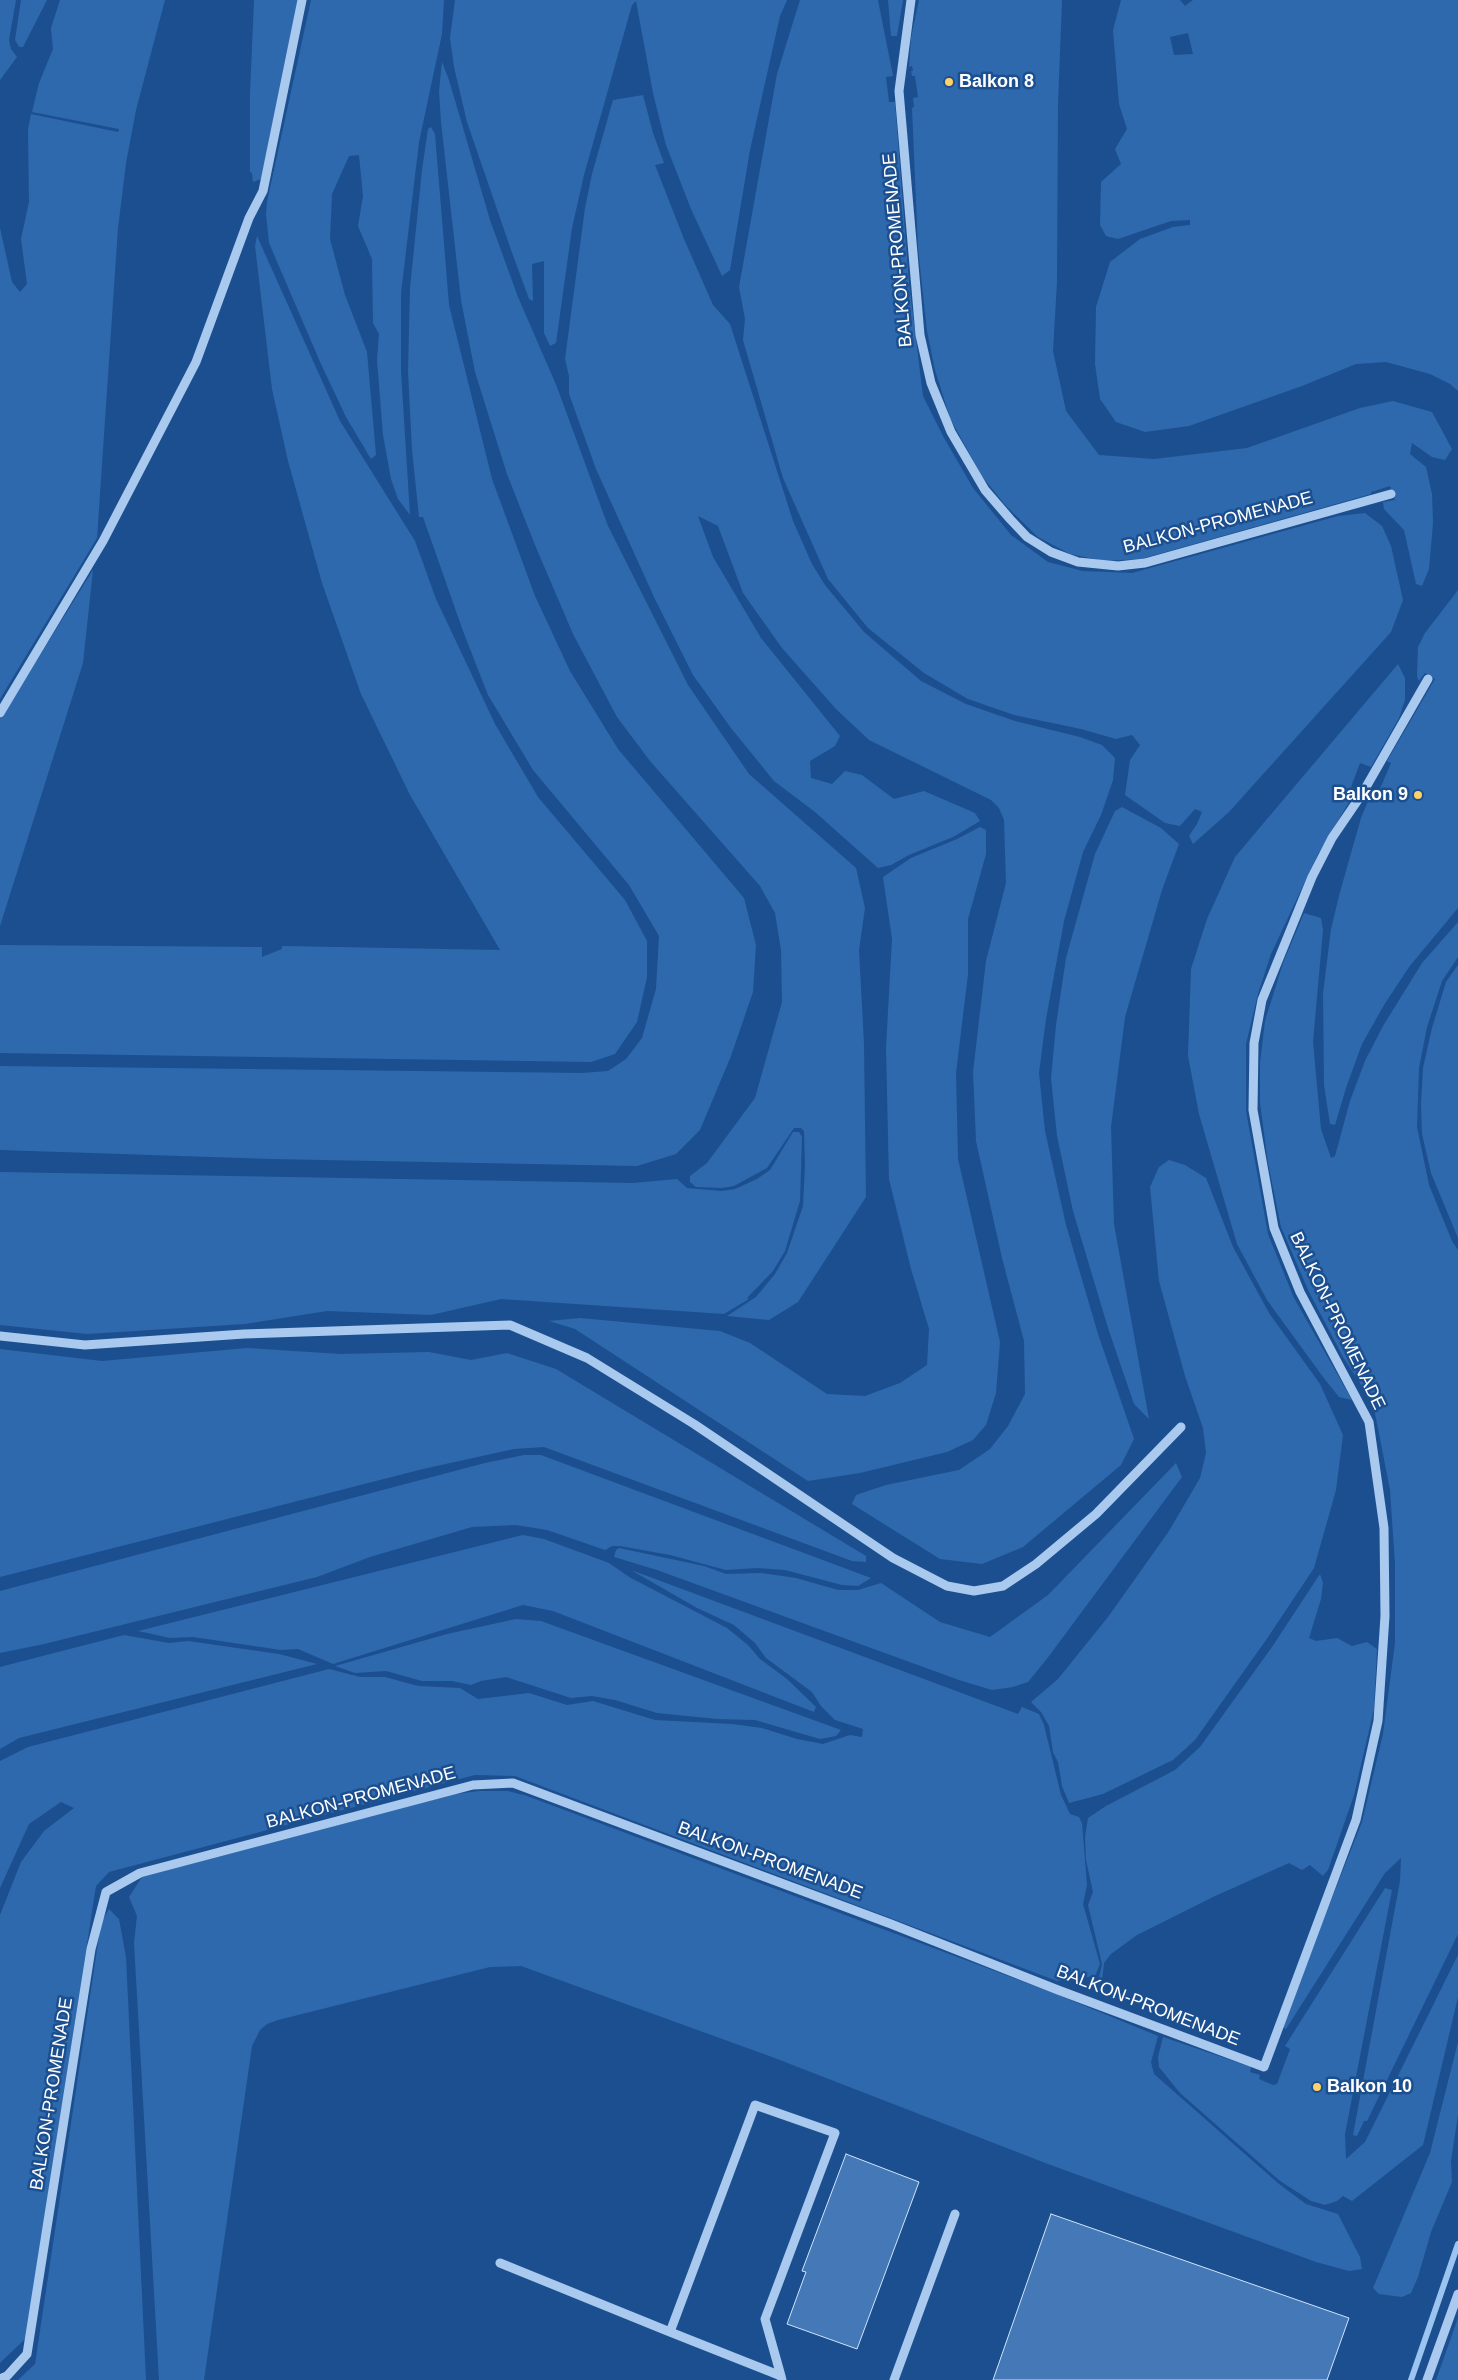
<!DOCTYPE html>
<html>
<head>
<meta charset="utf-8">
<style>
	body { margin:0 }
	canvas { display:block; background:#1b4f8f }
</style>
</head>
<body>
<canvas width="1458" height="2380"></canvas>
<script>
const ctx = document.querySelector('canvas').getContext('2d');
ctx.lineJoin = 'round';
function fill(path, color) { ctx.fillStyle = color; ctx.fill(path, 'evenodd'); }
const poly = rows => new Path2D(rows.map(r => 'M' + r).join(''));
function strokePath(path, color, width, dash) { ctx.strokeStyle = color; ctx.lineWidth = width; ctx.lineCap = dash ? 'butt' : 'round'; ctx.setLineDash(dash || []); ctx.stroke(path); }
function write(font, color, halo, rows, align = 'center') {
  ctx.font = font + ' Arial,sans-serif'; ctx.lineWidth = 5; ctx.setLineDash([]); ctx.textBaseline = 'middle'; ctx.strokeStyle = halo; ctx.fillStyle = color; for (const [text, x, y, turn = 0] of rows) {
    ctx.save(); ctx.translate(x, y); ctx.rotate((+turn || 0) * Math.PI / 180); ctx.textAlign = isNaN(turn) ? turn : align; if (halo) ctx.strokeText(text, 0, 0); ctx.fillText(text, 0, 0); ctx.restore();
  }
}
const green = poly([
	[0,0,16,0,9,40,11,49,17,57,0,80],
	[21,0,47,0,23,47,19,47,15,40],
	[60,0,165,0,136,110,126,163,118,228,97,538,0,699,0,228,12,282,20,292,27,284,21,239,29,202,28,129,31,114,118,132,119,129,32,112,39,83,53,49,51,28],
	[254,0,298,0,261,179,253,182,252,173,250,172,250,94],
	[311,0,444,0,442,34,419,142,401,293,401,372,410,515,398,499,391,479,383,435,377,360,379,334,373,323,372,259,358,226,363,196,359,155,349,156,332,194,330,239,345,295,367,352,376,455,371,459,346,417,321,364,269,243,266,214,267,202],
	[455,0,787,0,780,16,750,150,730,270,722,276,691,209,666,145,653,93,636,1,632,5,584,175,572,228,556,343,550,346,544,333,544,261,532,264,533,301,529,299,510,247,467,122,454,67,450,38],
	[800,0,878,0,893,76,886,77,889,102,895,102,909,283,923,396,943,436,973,488,1011,535,1048,562,1083,571,1132,573,1338,516,1365,513,1382,526,1391,546,1403,600,1391,632,1229,812,1193,844,1189,836,1197,824,1202,812,1195,809,1180,826,1165,823,1125,795,1130,760,1140,745,1132,735,1116,739,1081,729,1014,715,968,699,924,673,868,628,828,579,783,478,743,340,745,319,739,287,777,74],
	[888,0,903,0,897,36,891,36],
	[919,0,1062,0,1058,105,1057,282,1053,351,1066,411,1099,455,1154,459,1247,448,1360,408,1393,401,1432,412,1452,449,1445,460,1432,457,1412,443,1410,454,1426,467,1432,494,1433,523,1429,569,1422,586,1416,584,1404,530,1384,509,1383,502,1395,500,1390,486,1371,492,1371,494,1141,559,1104,561,1070,554,1038,537,1006,506,981,475,950,418,935,370,927,331,918,248,912,108,914,107,913,98,918,97,915,76,912,76,911,71,913,71,912,66,909,67,911,38],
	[1121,0,1180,0,1185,6,1193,0,1458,0,1458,391,1450,384,1430,374,1386,362,1356,364,1302,386,1189,426,1145,432,1116,422,1100,399,1095,364,1096,307,1110,262,1140,239,1173,227,1190,225,1190,220,1171,221,1118,239,1106,236,1100,225,1101,182,1121,164,1115,149,1127,129,1119,104,1113,30],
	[1188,33,1193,54,1174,55,1170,37],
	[442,62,449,80,490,220,518,297,557,387,608,526,688,685,749,774,856,868,865,908,859,950,864,1044,866,1197,798,1302,769,1320,727,1316,756,1297,775,1274,787,1253,803,1206,805,1165,804,1131,801,1128,794,1128,767,1168,734,1186,722,1188,696,1187,690,1182,690,1176,707,1163,755,1098,782,1002,781,950,775,913,760,886,650,761,617,717,573,634,535,545,507,474,475,372,461,300,441,122,439,91],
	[643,95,653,133,664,163,655,165,684,239,713,305,730,324,793,521,812,564,825,585,864,632,921,681,966,704,1015,721,1080,737,1102,745,1115,758,1113,780,1101,815,1083,852,1064,921,1046,1019,1039,1073,1045,1131,1066,1225,1098,1334,1134,1439,1121,1465,1023,1547,982,1564,940,1559,852,1504,856,1495,886,1485,959,1470,990,1449,1008,1426,1025,1394,1024,1341,1002,1258,976,1141,973,1072,986,961,1006,883,1004,820,999,808,991,800,869,740,836,709,782,648,743,593,718,526,698,516,713,557,761,638,840,736,835,746,810,761,811,778,832,784,845,771,862,775,894,799,924,791,975,813,980,821,953,837,909,855,891,865,878,868,815,812,774,781,731,728,693,675,654,597,596,469,569,394,569,376,565,359,585,208,592,174,613,100],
	[431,127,435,134,449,305,492,479,535,596,570,671,618,749,744,898,756,945,753,992,731,1056,700,1130,676,1154,637,1166,272,1159,0,1150,0,1066,582,1073,608,1071,626,1059,642,1038,656,989,659,936,629,885,533,770,488,695,463,631,423,517,419,517,412,450,408,371,410,288,422,170,428,129],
	[257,236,340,421,415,541,436,599,495,724,538,797,625,900,647,941,647,977,637,1022,615,1054,591,1062,0,1053,0,945,262,947,262,957,282,949,282,946,500,950,410,795,361,694,322,583,288,461,272,389,255,246],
	[93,570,83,663,0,926,0,719],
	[1458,590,1458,908,1409,967,1384,1005,1362,1044,1346,1088,1335,1125,1330,1124,1324,1085,1323,994,1331,929,1340,892,1361,818,1368,801,1374,803,1391,763,1387,761,1435,679,1425,673,1419,681,1417,677,1418,647,1425,633],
	[1398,664,1405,678,1405,700,1399,718,1371,767,1360,763,1351,787,1357,789,1318,854,1271,954,1258,994,1246,1044,1246,1111,1268,1234,1294,1298,1352,1400,1339,1397,1323,1377,1267,1300,1237,1244,1199,1114,1188,1056,1191,969,1207,919,1235,857],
	[1122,807,1161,828,1179,844,1162,890,1125,1017,1111,1127,1114,1224,1149,1419,1134,1404,1108,1328,1073,1211,1057,1136,1051,1078,1056,1025,1066,958,1095,854,1115,811],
	[980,827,986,830,986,854,968,919,968,974,956,1073,958,1159,1000,1342,996,1393,986,1425,973,1440,947,1452,860,1473,808,1481,575,1329,549,1321,580,1318,720,1331,750,1343,827,1394,865,1396,900,1383,927,1365,929,1329,911,1269,889,1179,886,1048,892,939,883,877,911,858,957,839],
	[1304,913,1321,918,1323,930,1313,1042,1321,1129,1331,1158,1335,1156,1350,1101,1365,1061,1383,1026,1422,963,1458,922,1458,957,1442,981,1427,1027,1419,1068,1417,1127,1429,1185,1452,1241,1458,1250,1458,1934,1367,2121,1364,2121,1357,2136,1353,2135,1400,1881,1401,1858,1385,1873,1286,2029,1281,2027,1362,1822,1383,1734,1395,1643,1395,1564,1390,1490,1373,1403,1343,1357,1309,1292,1281,1227,1268,1163,1260,1103,1260,1063,1265,1021,1283,963],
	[1458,965,1458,1238,1431,1173,1422,1134,1421,1104,1423,1068,1432,1028,1446,982],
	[793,1132,799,1132,802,1137,800,1201,785,1251,773,1271,747,1298,749,1299,724,1314,501,1299,431,1315,327,1311,245,1324,87,1334,0,1325,0,1172,633,1183,677,1179,687,1188,722,1191,735,1189,757,1179,770,1170],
	[1169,1160,1185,1165,1206,1178,1233,1247,1269,1313,1320,1384,1343,1435,1336,1490,1314,1568,1266,1640,1195,1740,1173,1760,1103,1794,1069,1803,1062,1786,1058,1762,1053,1752,1049,1726,1041,1712,1031,1702,1058,1679,1108,1617,1169,1531,1200,1478,1206,1453,1203,1428,1185,1376,1159,1281,1150,1187,1159,1167],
	[247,1348,341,1354,429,1352,471,1360,507,1353,556,1369,866,1556,866,1562,852,1561,544,1447,514,1449,423,1469,0,1577,0,1349,102,1361],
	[524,1455,541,1455,871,1578,858,1586,842,1585,785,1570,757,1568,726,1570,670,1555,620,1546,612,1546,605,1550,547,1530,516,1525,472,1527,370,1557,317,1577,44,1644,0,1653,0,1591,485,1463],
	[1176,1463,1182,1477,1046,1660,1028,1682,1013,1687,992,1690,959,1680,657,1570,614,1557,616,1550,619,1548,704,1566,726,1574,761,1573,796,1578,838,1590,858,1590,881,1583,940,1622,990,1637,1048,1595],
	[523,1535,544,1539,609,1563,629,1577,727,1628,748,1645,760,1659,787,1679,816,1707,814,1712,553,1611,523,1605,333,1664,298,1649,281,1650,193,1637,170,1638,138,1631],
	[631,1570,1018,1714,1022,1707,1039,1714,1044,1725,1061,1795,1070,1814,1079,1817,1082,1823,1087,1885,1083,1904,1100,1964,1095,1976,1057,1981,515,1776,475,1775,109,1872,96,1886,26,2338,0,2363,0,1915,21,1862,44,1831,74,1808,61,1802,29,1824,0,1888,0,1761,28,1747,329,1669,360,1677,385,1677,418,1686,460,1688,478,1699,529,1693,567,1705,593,1701,655,1720,732,1724,762,1728,797,1739,823,1744,850,1735,862,1737,863,1729,835,1720,821,1706,812,1692,766,1658,755,1643,734,1625,697,1608],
	[1320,1574,1323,1583,1321,1599,1309,1638,1316,1641,1337,1638,1352,1646,1367,1642,1377,1649,1374,1709,1354,1795,1328,1870,1323,1876,1310,1865,1302,1870,1289,1863,1213,1897,1137,1935,1111,1954,1104,1963,1102,1981,1099,1978,1102,1964,1088,1905,1093,1892,1086,1860,1085,1837,1088,1818,1106,1806,1175,1770,1200,1747,1272,1647],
	[516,1619,541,1621,841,1730,836,1736,820,1739,755,1720,717,1719,657,1713,615,1700,592,1696,571,1698,506,1677,481,1681,471,1685,452,1681,422,1681,386,1671,355,1673,335,1666,447,1634],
	[124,1635,169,1643,188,1641,279,1654,317,1664,19,1738,0,1749,0,1667],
	[479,1791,508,1791,527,1796,1051,1992,1158,2036,1151,2062,1154,2074,1279,2184,1306,2204,1338,2214,1360,2257,1362,2269,1349,2271,1316,2262,1048,2164,772,2057,521,1966,490,1967,278,2020,267,2024,260,2030,252,2046,204,2380,159,2380,134,1943,137,1916,129,1897,142,1877,455,1794],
	[1385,1888,1392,1890,1345,2134,1346,2159,1365,2142,1458,1955,1458,1997,1423,2145,1352,2201,1343,2196,1337,2201,1325,2205,1311,2201,1280,2181,1180,2093,1159,2067,1158,2057,1163,2037,1251,2067,1250,2072,1260,2075,1259,2079,1273,2085,1277,2084,1290,2049,1285,2046],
	[109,1909,119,1919,126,1957,146,2380,18,2380,35,2364,101,1923],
	[1458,2042,1458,2115,1451,2161,1452,2182,1431,2232,1418,2277,1411,2293,1402,2297,1379,2294,1373,2288,1430,2153],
	[1458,2318,1458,2380,1436,2380]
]);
const stream = poly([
	[1411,2380,1458,2244]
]);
const building = poly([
	[846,2154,919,2182,857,2349,787,2324,806,2272,802,2271,846,2154],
	[1051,2214,1349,2318,1327,2380,993,2380,1051,2214]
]);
const minor = poly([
	[911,0,899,91,920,335,931,383,951,432,985,490,1010,519,1027,537,1051,552,1078,562,1118,566,1145,563,1391,494],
	[0,713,103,541,196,362,249,218,263,191,302,0],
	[0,1336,85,1345,244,1334,510,1325,587,1358,694,1424,893,1558,947,1586,974,1591,1003,1586,1036,1564,1096,1514,1181,1427],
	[500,2263,670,2332],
	[781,2376,670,2332,755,2105,835,2133,765,2319,781,2376,782,2380],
	[0,2379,7,2376,27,2354,91,1949,106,1892,140,1873,473,1785,513,1783,891,1924,1058,1990,1264,2067,1356,1820,1378,1721,1385,1616,1384,1528,1369,1422,1300,1292,1274,1228,1253,1110,1254,1043,1262,1000,1312,877,1332,838,1362,794,1428,679],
	[894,2380,955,2214],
	[1427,2380,1458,2294]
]);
const markers = [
	[949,82,5,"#ffd166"],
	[1418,795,5,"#ffd166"],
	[1317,2087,5,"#ffd166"]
];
const poiNames = [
	["Balkon 8",959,82],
	["Balkon 9",1408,795,"right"],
	["Balkon 10",1327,2087]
];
const streetNames = [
	["BALKON-PROMENADE",898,250,-95],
	["BALKON-PROMENADE",1218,523,-15],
	["BALKON-PROMENADE",1337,1321,64],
	["BALKON-PROMENADE",361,1798,-15],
	["BALKON-PROMENADE",770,1861,20],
	["BALKON-PROMENADE",1148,2006,21],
	["BALKON-PROMENADE",52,2094,-81]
];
fill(green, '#2e69ad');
strokePath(stream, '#9cc4f0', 6);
fill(building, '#4478b7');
strokePath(building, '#cfe3fa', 1);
strokePath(minor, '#a9c9ee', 9);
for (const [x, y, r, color] of markers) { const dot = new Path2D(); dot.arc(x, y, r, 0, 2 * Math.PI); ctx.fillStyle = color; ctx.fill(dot); strokePath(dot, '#1b4f8f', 2); }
write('bold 18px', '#fff', '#1b4f8f', poiNames, 'left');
write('18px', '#fff', '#1b4f8f', streetNames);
</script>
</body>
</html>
